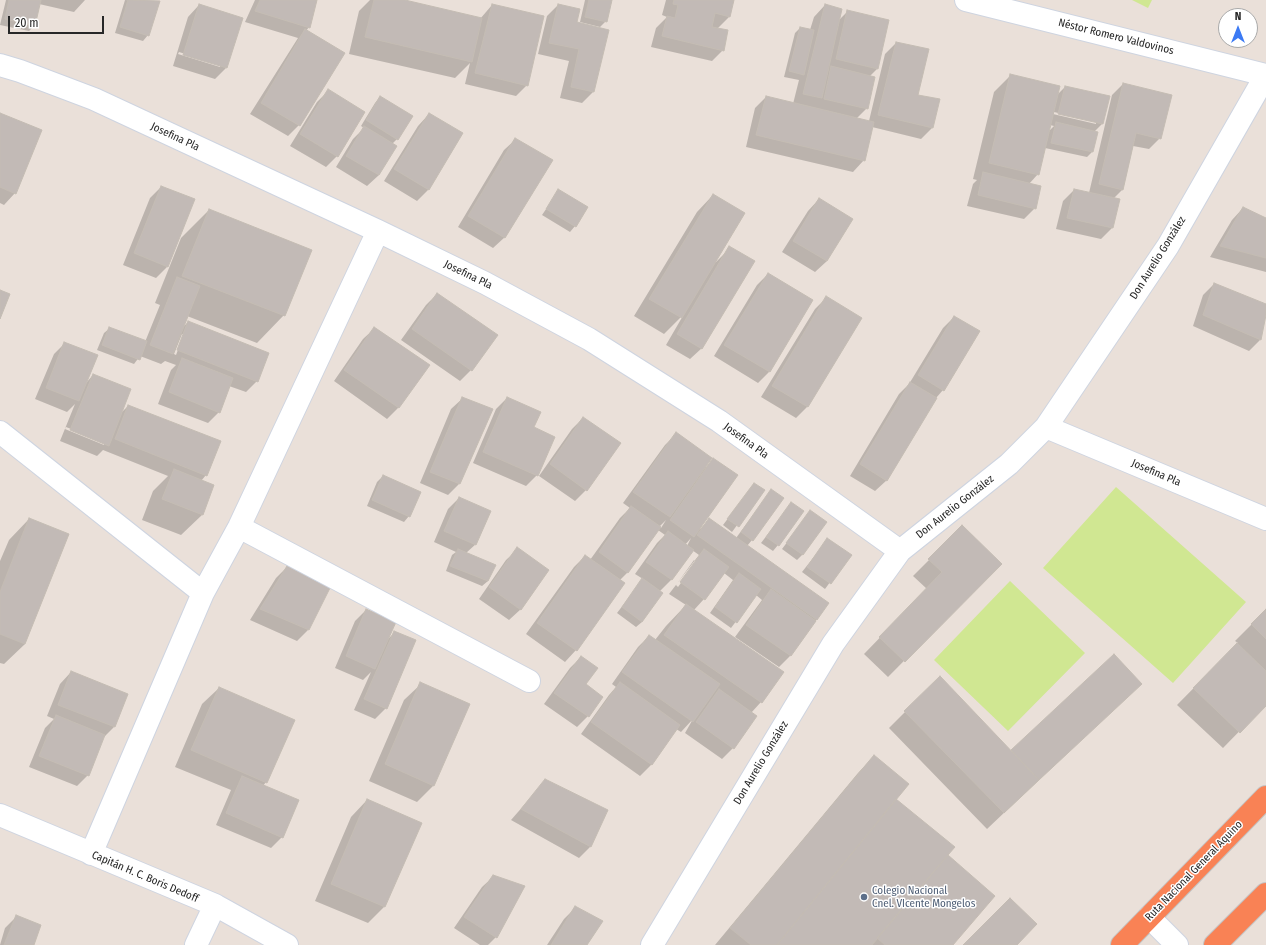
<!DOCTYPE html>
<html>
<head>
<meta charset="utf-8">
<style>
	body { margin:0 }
	#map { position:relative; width:1266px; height:945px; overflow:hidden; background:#eae0d9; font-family:"Fira Sans Condensed",sans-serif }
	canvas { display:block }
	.north { position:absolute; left:1218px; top:8px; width:40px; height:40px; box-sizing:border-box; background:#fff; border:1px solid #a9a9a9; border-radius:50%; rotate:0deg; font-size:11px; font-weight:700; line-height:16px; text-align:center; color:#272727 }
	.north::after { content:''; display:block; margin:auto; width:14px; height:18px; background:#3c7af4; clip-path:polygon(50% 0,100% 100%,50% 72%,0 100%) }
	.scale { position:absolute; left:8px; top:16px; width:96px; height:18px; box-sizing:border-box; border:2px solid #272727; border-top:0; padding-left:5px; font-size:12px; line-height:14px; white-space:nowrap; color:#272727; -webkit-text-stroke:3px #fff; paint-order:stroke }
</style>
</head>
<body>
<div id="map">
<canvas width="1266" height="945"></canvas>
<div class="north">N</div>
<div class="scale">20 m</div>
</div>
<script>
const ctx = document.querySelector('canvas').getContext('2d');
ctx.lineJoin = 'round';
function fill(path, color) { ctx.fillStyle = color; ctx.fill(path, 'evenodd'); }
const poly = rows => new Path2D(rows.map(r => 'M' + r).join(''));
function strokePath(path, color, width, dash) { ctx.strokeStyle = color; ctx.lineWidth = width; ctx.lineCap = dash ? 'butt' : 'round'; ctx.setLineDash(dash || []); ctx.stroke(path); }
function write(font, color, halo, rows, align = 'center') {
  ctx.font = font + ' "Fira Sans Condensed",sans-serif'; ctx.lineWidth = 3; ctx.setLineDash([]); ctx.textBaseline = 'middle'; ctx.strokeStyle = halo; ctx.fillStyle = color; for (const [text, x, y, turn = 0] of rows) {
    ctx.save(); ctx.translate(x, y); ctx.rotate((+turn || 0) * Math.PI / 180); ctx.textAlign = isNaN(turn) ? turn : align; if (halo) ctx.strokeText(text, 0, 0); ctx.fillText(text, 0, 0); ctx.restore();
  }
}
const pitch = poly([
	[1132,0,1152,0,1148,8],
	[1116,487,1246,602,1173,683,1043,568],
	[1010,581,1085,653,1008,731,934,660]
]);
const shadow = poly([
	[6,0,85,0,74,12,39,4,34,26,29,31,0,25],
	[125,0,158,1,148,35,143,41,115,33],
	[255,0,316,0,309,27,306,31,299,125,288,136,250,114,298,38,245,22],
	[370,0,400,0,480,19,492,5,527,85,516,96,465,84,470,63,455,78,349,54,359,11],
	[585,0,611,0,606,21,600,27,580,22],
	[666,0,733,0,729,17,717,29,723,50,712,61,651,47,656,28,667,17,662,15],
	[199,5,226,68,215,79,173,66,188,17],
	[179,52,220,65,220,67,178,54],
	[558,5,576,23,607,31,593,92,582,103,560,98,569,61,538,54,547,16],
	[825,5,839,20,848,11,877,69,869,77,867,108,856,119,869,121,885,54,896,43,932,128,921,139,872,127,864,160,853,172,746,147,755,108,766,97,793,104,799,80,784,77,795,33,800,28,810,30,814,17],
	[1010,76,1057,95,1065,87,1102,124,1094,132,1097,133,1092,152,1087,157,1045,148,1038,174,1029,184,1035,208,1024,219,967,206,973,184,977,180,973,179,994,92],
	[1054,112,1096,122,1096,124,1053,114],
	[1050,125,1054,126,1049,131],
	[1123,84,1160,138,1149,149,1133,146,1123,189,1113,199,1118,200,1112,228,1101,239,1056,229,1063,201,1074,190,1089,193,1112,95],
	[328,91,337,156,326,167,290,146,317,102],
	[380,97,397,139,392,144,379,175,367,186,336,167,353,139,364,128,361,126,375,103],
	[0,114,15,193,4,205,0,203],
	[429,114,461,134,428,190,417,201,384,181,418,126],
	[516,139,505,237,493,248,458,227,504,150],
	[161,187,167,267,156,278,123,265,150,198],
	[559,190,575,226,570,232,542,215],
	[713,195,716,262,730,248,702,348,690,359,666,345,684,314,664,334,634,316,697,212],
	[819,199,827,261,815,272,782,252,808,211],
	[1243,208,1266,220,1266,272,1210,257,1232,220],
	[209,210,284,315,257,343,187,316,182,328,188,322,257,381,246,392,229,386,219,412,208,423,158,404,171,370,176,365,165,361,161,364,140,356,134,364,97,350,104,333,110,328,145,342,160,305,155,303,181,238],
	[182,334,184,334,176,355,174,354],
	[768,274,812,300,769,372,758,383,714,356,757,285],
	[1214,284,1266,305,1260,340,1249,351,1193,326,1203,295],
	[437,294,471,370,460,381,401,340,426,305],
	[826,298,861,318,807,407,796,418,761,397,815,309],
	[954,317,943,390,936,398,887,480,875,491,850,476,899,394,909,384,943,328],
	[375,328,429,365,398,408,387,419,334,381,363,339],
	[65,343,86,383,93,375,120,414,128,406,206,475,201,481,213,485,202,515,181,535,142,520,153,491,168,476,103,450,97,456,60,441,75,404,67,412,35,399,54,354],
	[66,427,104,442,104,445,65,429],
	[463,398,491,410,459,484,448,495,420,483,451,409],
	[507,398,533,427,537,475,526,486,473,463,496,409],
	[583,418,586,490,575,501,539,476,572,429],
	[676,434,706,467,714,459,700,529,709,520,736,538,772,490,752,540,747,546,817,619,790,656,779,667,735,637,762,600,756,595,731,628,710,613,733,580,724,573,704,599,694,610,761,702,751,713,733,748,722,759,685,733,693,719,681,732,676,729,651,765,640,776,581,734,609,695,616,687,612,684,638,647,649,636,655,640,666,626,686,605,669,594,699,555,692,550,671,580,659,592,642,622,636,627,617,613,643,579,635,574,657,543,665,535,658,530,628,572,620,580,624,583,576,650,565,662,526,634,574,567,585,556,590,560,620,518,630,508,623,503,665,445],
	[666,520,661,528,659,527],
	[691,538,687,546,685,545],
	[694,560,696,562,678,587,676,585],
	[383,476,409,516,404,522,367,506,377,482],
	[754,484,763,490,732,532,723,525],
	[459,498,476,544,466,553,494,566,488,581,482,586,446,571,452,555,456,552,434,542,448,509],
	[791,504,778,545,773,551,761,543],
	[810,512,803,554,797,560,782,549],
	[29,519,25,644,4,664,0,663,0,561,9,540],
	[962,527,1000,564,888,677,864,654,927,589,913,576],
	[828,539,850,555,825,589,802,572],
	[518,549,521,609,509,620,479,599,506,560],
	[287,567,329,588,308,630,297,641,250,620,276,578],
	[366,610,387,640,395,632,386,708,375,719,354,710,371,672,363,680,335,668,355,621],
	[1266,610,1266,704,1223,748,1177,705,1238,643,1235,641],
	[1114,656,1140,684,987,829,889,728,905,712,1011,752],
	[581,657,588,716,577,727,544,704,570,668],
	[71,672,127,695,114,727,103,738,88,775,77,786,29,767,45,728,54,719,47,716,60,684],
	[421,684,434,785,417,802,369,781,404,700],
	[219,688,266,782,263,786,282,837,271,848,216,825,231,790,175,767,202,704],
	[874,756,894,799,947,856,952,945,715,945,858,773],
	[546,780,606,811,590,847,579,858,511,820],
	[367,800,420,823,384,907,368,923,315,901,351,817],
	[494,876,496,937,488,945,480,945,454,928,482,887],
	[575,908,585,945,547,945,564,919],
	[16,917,32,945,0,945,5,928]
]);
const building = poly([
	[9,0,41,0,35,26,5,19,9,0],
	[128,0,160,1,149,36,120,27,128,0],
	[260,0,317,0,310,28,255,11,260,0],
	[374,0,405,0,482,18,472,62,365,37,374,0],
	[589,0,612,0,607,22,585,17,589,0],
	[674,0,734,0,730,17,715,13,712,27,728,30,724,51,662,36,667,16,675,18,678,5,673,4,674,0],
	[199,4,243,18,227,68,183,55,199,4],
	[492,4,544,16,528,86,475,73,492,4],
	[558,4,580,9,577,22,609,30,594,92,571,87,579,49,549,43,558,4],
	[825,4,842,9,822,98,803,94,825,4],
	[847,10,889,20,878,69,836,59,847,10],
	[800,27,814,30,804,75,789,71,800,27],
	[305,29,345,53,300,126,261,103,305,29],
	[896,42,929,49,918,95,940,99,933,128,878,115,896,42],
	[831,66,875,77,868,109,824,99,831,66],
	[1010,74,1060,86,1039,175,989,163,1010,74],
	[1123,83,1172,95,1161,139,1136,133,1123,190,1099,184,1123,83],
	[1065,86,1110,96,1103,124,1058,114,1065,86],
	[328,89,365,112,338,157,300,134,328,89],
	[380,96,413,116,398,140,366,120,380,96],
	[766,96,874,122,865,161,756,135,766,96],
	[0,113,42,130,16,194,0,187,0,113],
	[429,113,463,133,429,190,394,169,429,113],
	[1056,122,1098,132,1093,152,1051,143,1056,122],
	[364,126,397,146,379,175,346,156,364,126],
	[515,138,553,160,505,238,468,216,515,138],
	[983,172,1041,186,1036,209,978,195,983,172],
	[161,186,195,199,168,267,134,253,161,186],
	[558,189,588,207,576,227,546,209,558,189],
	[1074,189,1120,199,1113,228,1067,218,1074,189],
	[713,194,745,213,682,318,649,299,713,194],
	[819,198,853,219,827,261,793,241,819,198],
	[1243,207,1266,218,1266,258,1220,246,1243,207],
	[209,209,312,250,285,316,182,276,209,209],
	[729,246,755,261,702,349,677,334,729,246],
	[768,273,813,300,770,372,724,345,768,273],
	[177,277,200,286,173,354,150,345,177,277],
	[1214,283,1266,304,1266,315,1261,340,1203,315,1214,283],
	[0,290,10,294,0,319,0,290],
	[437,293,498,335,472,371,412,329,437,293],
	[826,296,862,318,808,407,772,386,826,296],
	[954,316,980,331,944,391,918,375,954,316],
	[188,321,269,353,258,382,177,350,188,321],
	[109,327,147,341,140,360,102,345,109,327],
	[374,327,430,365,399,408,344,370,374,327],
	[64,342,98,355,79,401,46,388,64,342],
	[182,358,233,378,220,413,169,392,182,358],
	[93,374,131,389,109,446,70,430,93,374],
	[910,382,937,398,887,481,860,464,910,382],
	[462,397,493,409,460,484,430,472,462,397],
	[507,397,541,412,534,427,555,437,538,476,483,452,507,397],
	[128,405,221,441,207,476,115,439,128,405],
	[583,417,621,443,587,491,550,464,583,417],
	[676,432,712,458,670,517,633,492,676,432],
	[713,458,738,475,694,537,670,520,713,458],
	[174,469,214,485,203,515,162,499,174,469],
	[383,475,421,492,410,517,372,500,383,475],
	[754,483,765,490,739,527,727,519,754,483],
	[771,489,784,498,753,541,741,532,771,489],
	[459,497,491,511,476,545,444,531,459,497],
	[791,502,804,511,779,546,766,537,791,502],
	[631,506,661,527,628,573,599,552,631,506],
	[810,510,827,522,803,555,786,543,810,510],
	[29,518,69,534,25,644,0,634,0,592,29,518],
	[709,518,829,603,817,620,697,535,709,518],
	[962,525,1002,564,905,662,879,637,942,572,928,559,962,525],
	[668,531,694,550,672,580,646,562,668,531],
	[827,538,852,555,831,584,807,567,827,538],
	[517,547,549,570,521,610,489,587,517,547],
	[458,549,496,565,488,581,450,566,458,549],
	[704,549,729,567,705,600,680,582,704,549],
	[585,555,625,583,577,651,537,623,585,555],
	[287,566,330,588,309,630,260,609,287,566],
	[739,573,761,589,737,623,715,607,739,573],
	[642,578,663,593,642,622,622,607,642,578],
	[771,589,816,621,791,656,746,625,771,589],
	[686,604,784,672,762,703,664,635,686,604],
	[366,609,396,622,375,669,346,656,366,609],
	[1266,609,1266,639,1251,624,1266,609],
	[394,631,416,640,387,709,364,699,394,631],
	[649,635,720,684,693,722,622,672,649,635],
	[1237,643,1266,671,1266,706,1240,733,1193,688,1237,643],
	[1114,654,1142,684,1039,780,1011,750,1114,654],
	[581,656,598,668,586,684,603,697,589,717,554,693,581,656],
	[71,671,128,694,115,727,58,705,71,671],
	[940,676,1039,780,1004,813,904,711,940,676],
	[420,682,470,704,434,786,385,764,420,682],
	[620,682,680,725,652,765,591,722,620,682],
	[219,687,295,720,267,783,191,750,219,687],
	[719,689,757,716,734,749,696,722,719,689],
	[56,715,105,735,89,776,39,756,56,715],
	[874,755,909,784,777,945,751,945,730,928,874,755],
	[242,776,299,800,283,838,226,813,242,776],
	[545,779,608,810,591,847,521,809,545,779],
	[367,799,422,823,385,907,331,884,367,799],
	[896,799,955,847,948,855,872,945,777,945,896,799],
	[948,855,995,896,953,945,885,945,877,938,948,855],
	[493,875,525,886,497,938,464,917,493,875],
	[1010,898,1037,924,1017,945,963,945,1010,898],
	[575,906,603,921,587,945,551,945,575,906],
	[16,915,41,925,34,945,4,945,16,915]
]);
const street = poly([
	[966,0,1266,75],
	[0,65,20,71,94,99,378,231,485,283,589,339,719,421,900,551],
	[1046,427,1266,519],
	[0,432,203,593],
	[239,527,529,681],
	[0,815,215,905,287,945],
	[91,854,203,593,239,527,378,231],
	[196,945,215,905],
	[652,945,833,644,900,551,1009,464,1046,427,1168,246,1266,75]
]);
const secondary = poly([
	[1149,917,1177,945]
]);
const highway = poly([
	[1122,945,1266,797],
	[1215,945,1266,894]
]);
const markers = [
	[864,897,4,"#5c6f8a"]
];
const streetNames = [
	["Néstor Romero Valdovinos",1116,37,14],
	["Josefina Pla",175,137,25],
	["Don Aurelio González",1158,258,-58],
	["Josefina Pla",468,275,26],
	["Josefina Pla",746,441,36],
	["Josefina Pla",1156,473,23],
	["Don Aurelio González",955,507,-38],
	["Don Aurelio González",761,763,-59],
	["Ruta Nacional General Aquino",1194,871,-46],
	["Capitán H. C. Boris Dedoff",145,877,23]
];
const serviceNames = [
	["Colegio Nacional",872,891],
	["Cnel. VIcente Mongelos",872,904]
];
fill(pitch, '#d0e792');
fill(shadow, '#0003');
fill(building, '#c2bab6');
strokePath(building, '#c4bcb3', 1);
strokePath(street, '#ced4e0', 24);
strokePath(secondary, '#ced4e0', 24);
strokePath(highway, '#c3c3c3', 24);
strokePath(street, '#fff', 22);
strokePath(secondary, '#fff', 22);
strokePath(highway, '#f98255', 22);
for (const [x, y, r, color] of markers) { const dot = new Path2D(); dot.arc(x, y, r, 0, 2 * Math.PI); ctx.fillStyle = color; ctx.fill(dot); strokePath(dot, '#fff', 1.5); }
write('11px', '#272727', '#fff', streetNames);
write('11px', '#4e5e75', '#fff', serviceNames, 'left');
</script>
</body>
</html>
